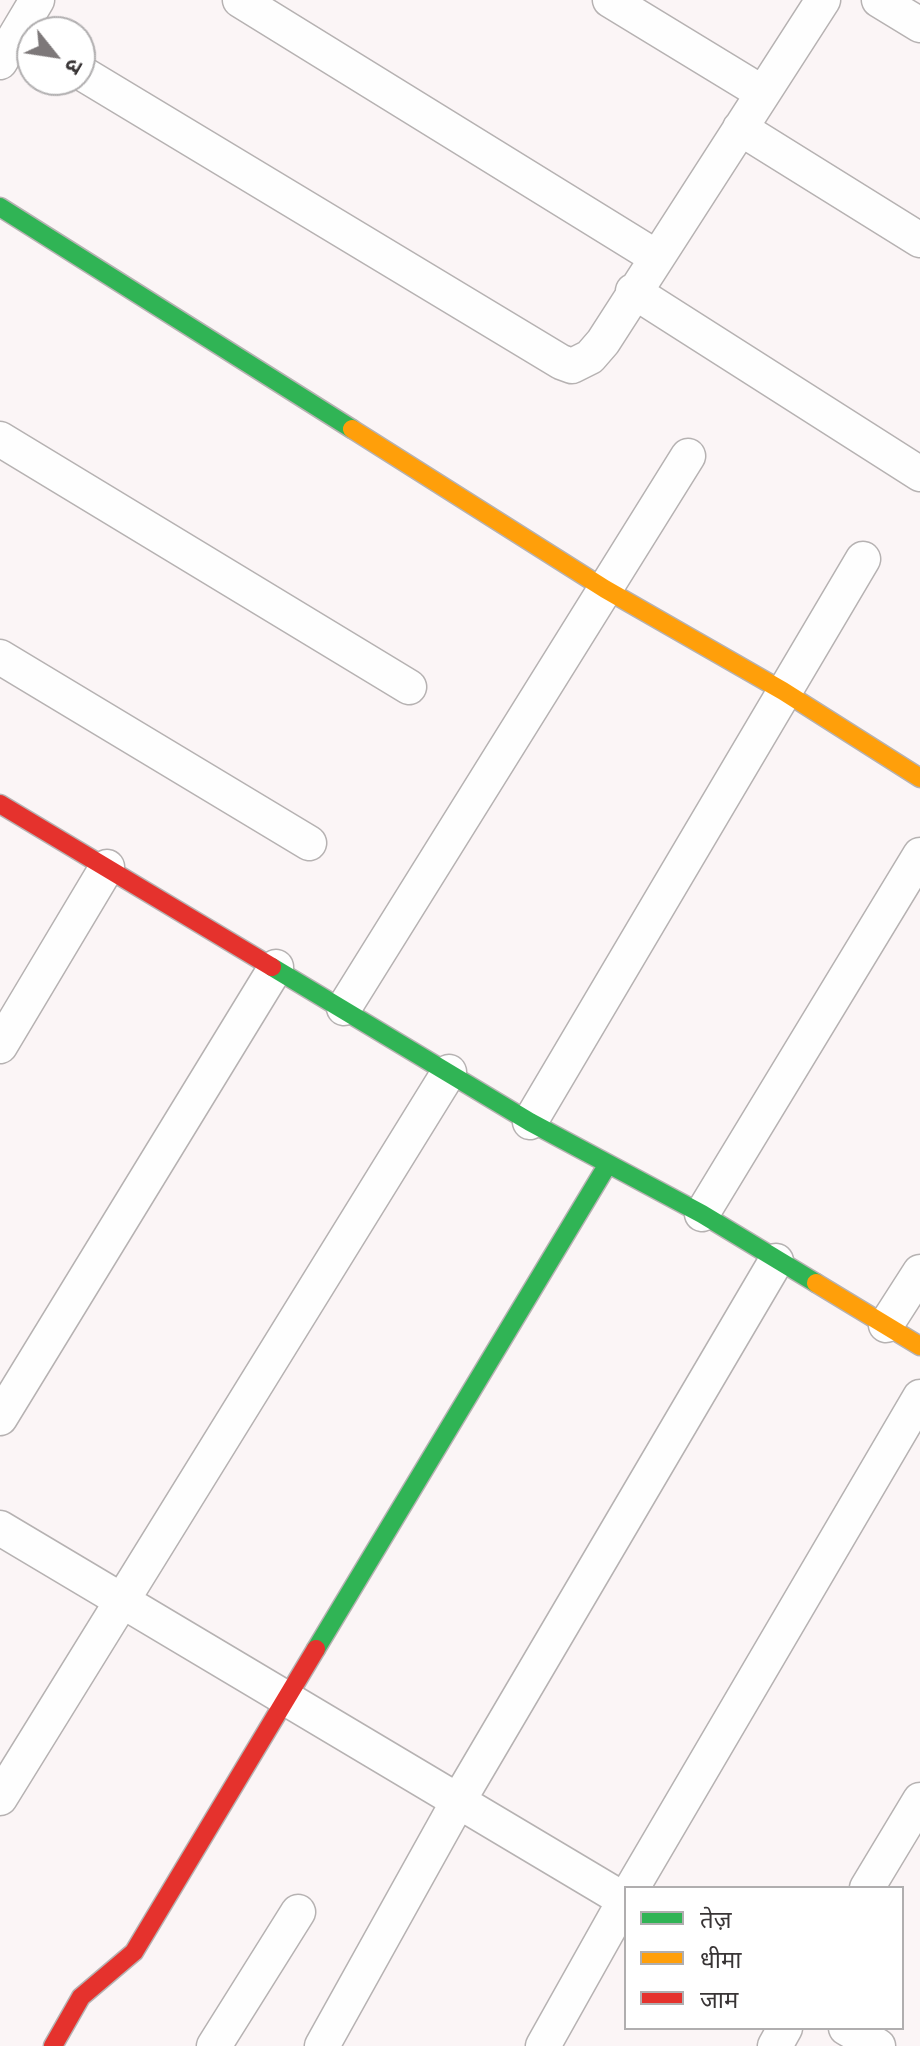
<!DOCTYPE html>
<html>
<head>
<meta charset="utf-8">
<style>
	body { margin:0 }
	#map { position:relative; width:920px; height:2046px; overflow:hidden; background:#fbf5f6; font-family:"Noto Sans","Noto Sans Devanagari",sans-serif }
	canvas { display:block }
	.legend { position:absolute; left:624px; top:1886px; width:280px; height:144px; box-sizing:border-box; background:#fff; border:2px solid #b0aeaf; margin:0; padding:10px 14px; list-style:none; font-size:24px; color:#393536 }
	.legend li { display:flex; align-items:center; gap:16px; height:40px }
	.legend b { width:40px; border:2px solid #b0aeaf }
	.north { position:absolute; left:16px; top:16px; width:80px; height:80px; box-sizing:border-box; background:#fff; border:2px solid #b0aeaf; border-radius:50%; rotate:120deg; font-size:22px; font-weight:700; line-height:32px; text-align:center; color:#393536 }
	.north::after { content:''; display:block; margin:auto; width:28px; height:36px; background:#7d7879; clip-path:polygon(50% 0,100% 100%,50% 72%,0 100%) }
</style>
</head>
<body>
<div id="map">
<canvas width="920" height="2046"></canvas>
<ul class="legend">
<li><b style="height:10px;background:#30b455"></b>तेज़</li>
<li><b style="height:10px;background:#ff9f0a"></b>धीमा</li>
<li><b style="height:10px;background:#e5322d"></b>जाम</li>
</ul>
<div class="north">उ</div>
</div>
<script>
const ctx = document.querySelector('canvas').getContext('2d');
ctx.lineJoin = 'round';
const poly = rows => new Path2D(rows.map(r => 'M' + r).join(''));
function strokePath(path, color, width, dash) { ctx.strokeStyle = color; ctx.lineWidth = width; ctx.lineCap = dash ? 'butt' : 'round'; ctx.setLineDash(dash || []); ctx.stroke(path); }
const street = poly([
	[240,0,656,257],
	[610,0,761,92],
	[879,0,920,25],
	[0,62,37,0],
	[80,72,561,362,572,366,590,357,603,342,823,0],
	[740,128,920,240],
	[633,291,920,474],
	[0,439,409,687],
	[0,657,309,843],
	[344,1008,688,456],
	[0,1046,107,867],
	[530,1122,863,559],
	[702,1214,920,855],
	[886,1325,920,1272],
	[0,1418,276,967],
	[0,1528,626,1901],
	[0,1798,449,1072],
	[632,1888,920,1397],
	[867,1888,920,1800],
	[846,2028,878,2046],
	[214,2046,298,1912],
	[322,2046,460,1798,776,1261],
	[543,2046,626,1898],
	[775,2046,785,2028]
]);
const fast = poly([
	[0,207,352,429],
	[272,967,530,1122,702,1214,816,1283],
	[316,1649,608,1164]
]);
const slow = poly([
	[352,429,605,589,783,691,920,778],
	[816,1283,920,1346]
]);
const jam = poly([
	[0,804,272,967],
	[53,2046,81,1997,134,1952,316,1649]
]);
strokePath(street, '#b6b2b2', 37);
strokePath(fast, '#b6b2b2', 21);
strokePath(slow, '#b6b2b2', 21);
strokePath(jam, '#b6b2b2', 21);
strokePath(street, '#fefefe', 34);
strokePath(fast, '#30b455', 18);
strokePath(slow, '#ff9f0a', 18);
strokePath(jam, '#e5322d', 18);
</script>
</body>
</html>
